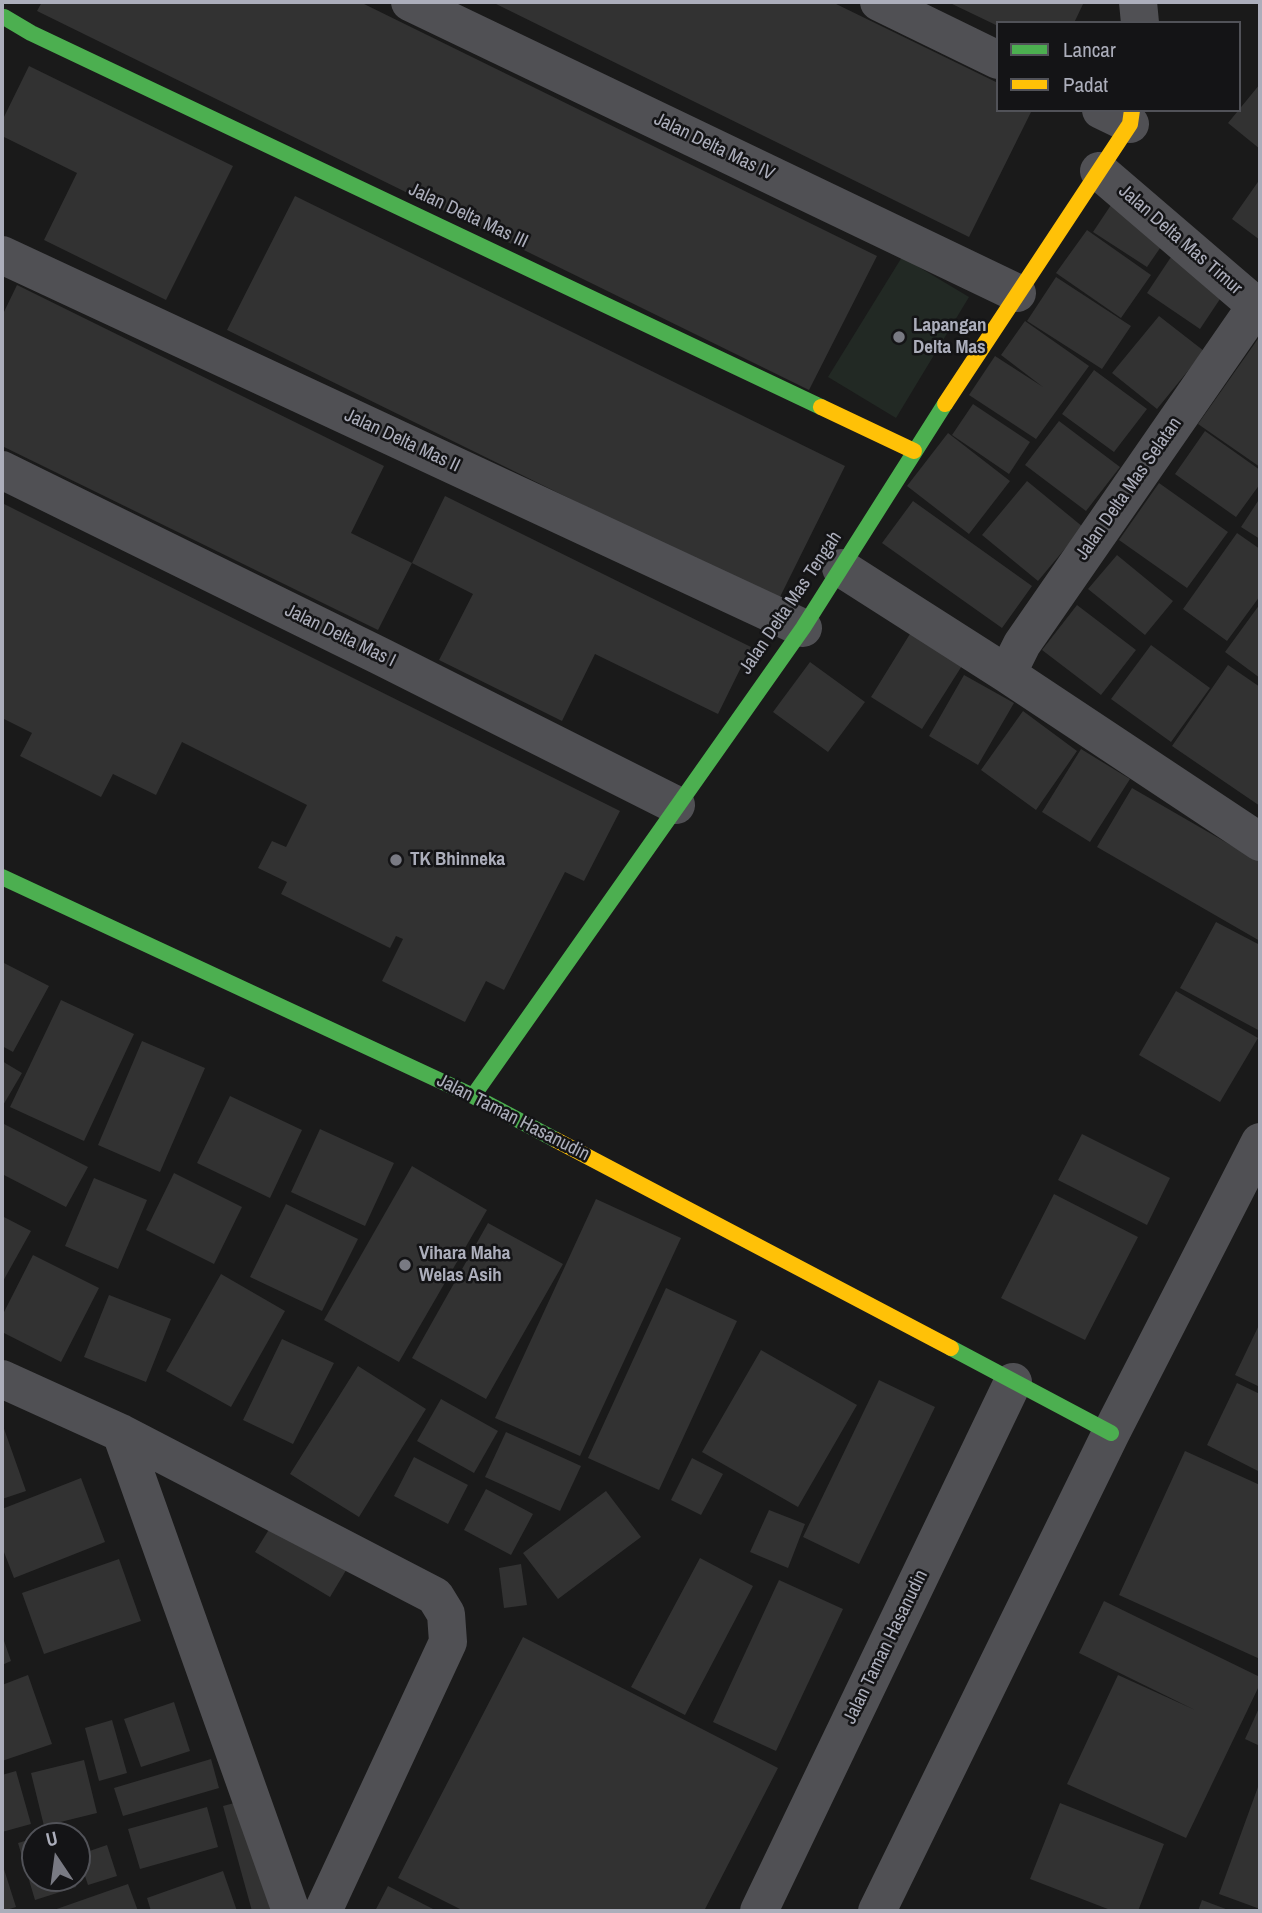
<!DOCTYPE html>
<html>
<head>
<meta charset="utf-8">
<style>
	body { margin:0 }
	#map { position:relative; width:1262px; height:1913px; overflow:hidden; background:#1a1a1a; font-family:"Archivo Narrow",sans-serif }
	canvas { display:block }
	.frame { position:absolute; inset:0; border:4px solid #acaebb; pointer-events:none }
	.legend { position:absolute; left:996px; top:21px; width:245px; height:91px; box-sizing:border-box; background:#141416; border:2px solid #515258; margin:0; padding:9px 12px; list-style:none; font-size:21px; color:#acaebb }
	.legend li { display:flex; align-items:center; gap:14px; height:35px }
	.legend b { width:35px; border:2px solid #515258 }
	.north { position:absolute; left:21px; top:1822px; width:70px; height:70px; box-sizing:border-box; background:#141416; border:2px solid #515258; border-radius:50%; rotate:347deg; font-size:19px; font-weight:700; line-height:28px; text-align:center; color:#acaebb }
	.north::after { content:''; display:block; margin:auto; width:24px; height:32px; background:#797a83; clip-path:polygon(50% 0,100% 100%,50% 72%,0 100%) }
</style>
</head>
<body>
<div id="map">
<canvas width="1262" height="1913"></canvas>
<div class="frame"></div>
<ul class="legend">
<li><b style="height:9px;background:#4caf50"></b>Lancar</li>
<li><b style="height:9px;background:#ffc107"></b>Padat</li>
</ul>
<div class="north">U</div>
</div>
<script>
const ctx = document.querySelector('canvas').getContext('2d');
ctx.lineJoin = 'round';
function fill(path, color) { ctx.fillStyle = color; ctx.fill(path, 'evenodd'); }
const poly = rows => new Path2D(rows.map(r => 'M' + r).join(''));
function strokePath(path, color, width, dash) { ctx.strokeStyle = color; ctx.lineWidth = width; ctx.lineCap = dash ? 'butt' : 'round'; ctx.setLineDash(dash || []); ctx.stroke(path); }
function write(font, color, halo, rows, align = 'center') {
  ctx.font = font + ' "Archivo Narrow",sans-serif'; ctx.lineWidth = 5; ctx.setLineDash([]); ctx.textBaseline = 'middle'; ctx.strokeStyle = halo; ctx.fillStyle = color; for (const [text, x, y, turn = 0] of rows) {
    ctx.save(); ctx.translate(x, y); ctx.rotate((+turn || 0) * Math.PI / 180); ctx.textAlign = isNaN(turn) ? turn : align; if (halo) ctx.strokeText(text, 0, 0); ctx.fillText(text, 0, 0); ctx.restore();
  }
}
const green = poly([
	[902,257,969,297,896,418,828,377]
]);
const building = poly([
	[42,2,360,2,877,256,809,390,37,11],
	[492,2,832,2,998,83,998,110,1032,110,969,237],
	[948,2,1084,2,1074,23,998,23,998,26],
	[29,66,233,166,166,300,44,240,77,173,2,136,2,121],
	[1260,84,1260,149,1228,123],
	[1260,179,1260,240,1232,219],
	[295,196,845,466,778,601,227,330],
	[1115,199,1169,235,1147,267,1093,232],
	[1087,230,1151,275,1121,318,1056,273],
	[1175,251,1228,287,1200,329,1147,293],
	[1056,277,1131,326,1102,369,1027,321],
	[17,285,384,466,351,533,412,563,378,630,2,446,2,316],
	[1159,316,1204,351,1157,409,1112,373],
	[1025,321,1089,366,1036,439,969,395,995,356,1043,387,1001,355],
	[1260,336,1260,467,1198,424],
	[1094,370,1147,409,1114,452,1062,414],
	[973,404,1030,442,1009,474,952,435],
	[1059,421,1120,467,1086,511,1025,465],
	[1205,431,1260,470,1260,484,1236,517,1175,474],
	[948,433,1010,481,969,534,907,486],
	[1027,481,1083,527,1038,581,982,535],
	[1159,483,1228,532,1187,588,1119,540],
	[445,496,751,647,718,714,595,654,562,721,439,660,473,594,412,563],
	[1260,498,1260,539,1241,527],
	[913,501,1032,586,1002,628,882,543],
	[2,503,620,811,584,881,565,872,504,990,486,981,465,1022,382,981,403,939,396,936,390,948,281,894,287,882,258,868,272,841,286,847,307,805,182,742,156,795,113,774,101,797,20,756,32,733,2,718],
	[1237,533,1260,549,1260,596,1227,641,1183,609],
	[1117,555,1173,601,1145,635,1088,589],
	[1260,604,1260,678,1225,652],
	[1077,605,1136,650,1101,695,1042,650],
	[913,629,965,661,922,729,871,697],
	[1151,645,1210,688,1171,742,1111,699],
	[810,662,865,702,828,752,773,712],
	[1228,665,1260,687,1260,806,1172,746],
	[964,675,1014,703,978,765,929,736],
	[1023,711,1077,751,1036,810,981,770],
	[1081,749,1130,779,1090,842,1042,812],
	[1132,788,1260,862,1260,941,1097,847],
	[1216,922,1260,945,1260,1031,1180,988],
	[2,962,49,986,13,1052,2,1046],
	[1176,991,1258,1038,1220,1102,1139,1055],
	[61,1000,134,1034,84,1141,10,1107],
	[142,1041,205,1068,160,1172,98,1145],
	[2,1061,22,1073,2,1107],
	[230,1096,302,1130,270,1198,197,1163],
	[2,1123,88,1167,66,1207,2,1174],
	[320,1129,394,1163,365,1226,291,1192],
	[1082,1134,1170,1178,1147,1225,1058,1180],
	[412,1166,487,1210,399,1362,324,1320],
	[174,1173,242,1207,214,1264,146,1230],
	[94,1178,147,1200,118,1269,65,1246],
	[1054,1194,1138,1237,1085,1340,1001,1298],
	[596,1199,681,1238,580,1456,495,1418],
	[286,1204,358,1239,322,1311,250,1277],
	[2,1216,31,1231,2,1283],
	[488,1223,563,1264,486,1399,412,1358],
	[33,1255,99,1288,61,1362,2,1332,2,1316],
	[221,1274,285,1311,231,1407,166,1371],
	[666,1288,737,1321,659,1490,588,1458],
	[109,1295,171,1319,146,1382,84,1357],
	[1260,1323,1260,1387,1235,1375],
	[282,1339,334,1363,293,1444,243,1420],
	[761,1350,857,1405,798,1507,702,1452],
	[358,1366,426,1409,359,1517,290,1474],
	[879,1380,935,1407,859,1564,803,1537],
	[1237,1383,1260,1394,1260,1472,1207,1445],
	[441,1399,498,1431,474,1473,417,1441],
	[2,1423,26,1491,2,1499],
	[506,1432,581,1466,560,1511,485,1477],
	[1185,1451,1260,1485,1260,1659,1119,1595],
	[414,1457,468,1485,448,1524,394,1496],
	[692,1458,723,1474,701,1515,671,1500],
	[81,1478,105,1542,14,1578,2,1547,2,1509],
	[486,1489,533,1514,511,1555,464,1530],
	[606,1491,641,1537,558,1599,523,1553],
	[769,1510,805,1524,788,1568,750,1552],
	[273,1523,348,1567,330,1597,255,1552],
	[700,1558,753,1586,685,1715,631,1687],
	[119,1559,141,1621,44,1654,22,1593],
	[521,1564,527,1605,504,1608,499,1568],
	[779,1580,843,1609,776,1751,713,1722],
	[1104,1601,1260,1677,1260,1684,1186,1838,1067,1784,1118,1675,1195,1710,1079,1653],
	[2,1635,11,1661,2,1665],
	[523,1637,778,1768,704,1911,464,1911,398,1878],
	[28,1675,52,1744,2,1761,2,1685],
	[174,1702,190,1751,141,1767,124,1719],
	[1260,1706,1260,1746,1245,1739],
	[112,1720,127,1773,99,1781,85,1728],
	[211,1759,219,1788,123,1816,114,1788],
	[84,1760,97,1813,44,1826,31,1773],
	[16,1771,31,1824,2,1832,2,1775],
	[1258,1787,1260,1788,1260,1909,1219,1894],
	[242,1801,272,1911,252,1911,223,1806],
	[1060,1803,1164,1844,1138,1911,1113,1911,1030,1879],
	[207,1807,218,1847,140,1869,128,1829],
	[59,1831,60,1836,44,1836,44,1835],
	[35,1838,35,1878,73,1878,76,1887,35,1900,18,1843],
	[107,1845,117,1876,88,1885,78,1855],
	[2,1863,16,1907,3,1911,2,1911],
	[223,1871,237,1911,151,1911,147,1898],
	[128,1884,138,1911,51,1911],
	[388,1886,437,1911,375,1911],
	[1202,1900,1231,1911,1198,1911]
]);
const street = poly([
	[410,2,1017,293],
	[879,2,998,60],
	[1138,2,1140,23],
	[1101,110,1130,124],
	[1099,171,1260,309],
	[2,255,803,628],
	[2,470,382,657,676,805],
	[841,568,1007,674,1260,842],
	[1007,674,1022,644,1256,306],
	[2,1379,121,1433,435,1596,446,1614,448,1642,323,1911],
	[121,1433,291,1911],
	[759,1911,1013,1382],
	[877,1911,1111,1433,1260,1142]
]);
const fast = poly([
	[4,17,31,33,821,407],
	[2,877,473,1096,556,1140],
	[473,1096,803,628,945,404],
	[951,1348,1111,1433]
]);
const slow = poly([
	[945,404,1130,124,1132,110],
	[821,407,914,451],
	[556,1140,951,1348]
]);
const markers = [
	[899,337,7,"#797a83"],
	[396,860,7,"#797a83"],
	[405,1265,7,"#797a83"]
];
const streetNames = [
	["Jalan Delta Mas IV",714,147,26],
	["Jalan Delta Mas III",468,216,25],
	["Jalan Delta Mas Timur",1180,240,41],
	["Jalan Delta Mas II",402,441,25],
	["Jalan Delta Mas Selatan",1129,489,-55],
	["Jalan Delta Mas Tengah",791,603,-56],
	["Jalan Delta Mas I",340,636,26],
	["Jalan Taman Hasanudin",513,1118,27],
	["Jalan Taman Hasanudin",886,1647,-64]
];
const poiNames = [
	["Lapangan",913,326],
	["Delta Mas",913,348],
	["TK Bhinneka",410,860],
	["Vihara Maha",419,1254],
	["Welas Asih",419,1276]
];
fill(green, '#222924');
fill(building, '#323232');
strokePath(street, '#505054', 38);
strokePath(fast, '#4caf50', 16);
strokePath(slow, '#ffc107', 16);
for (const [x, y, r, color] of markers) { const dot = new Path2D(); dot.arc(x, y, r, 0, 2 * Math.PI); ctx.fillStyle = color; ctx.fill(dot); strokePath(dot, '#141416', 2.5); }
write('19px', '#acaebb', '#141416', streetNames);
write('bold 19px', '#acaebb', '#141416', poiNames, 'left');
</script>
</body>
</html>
